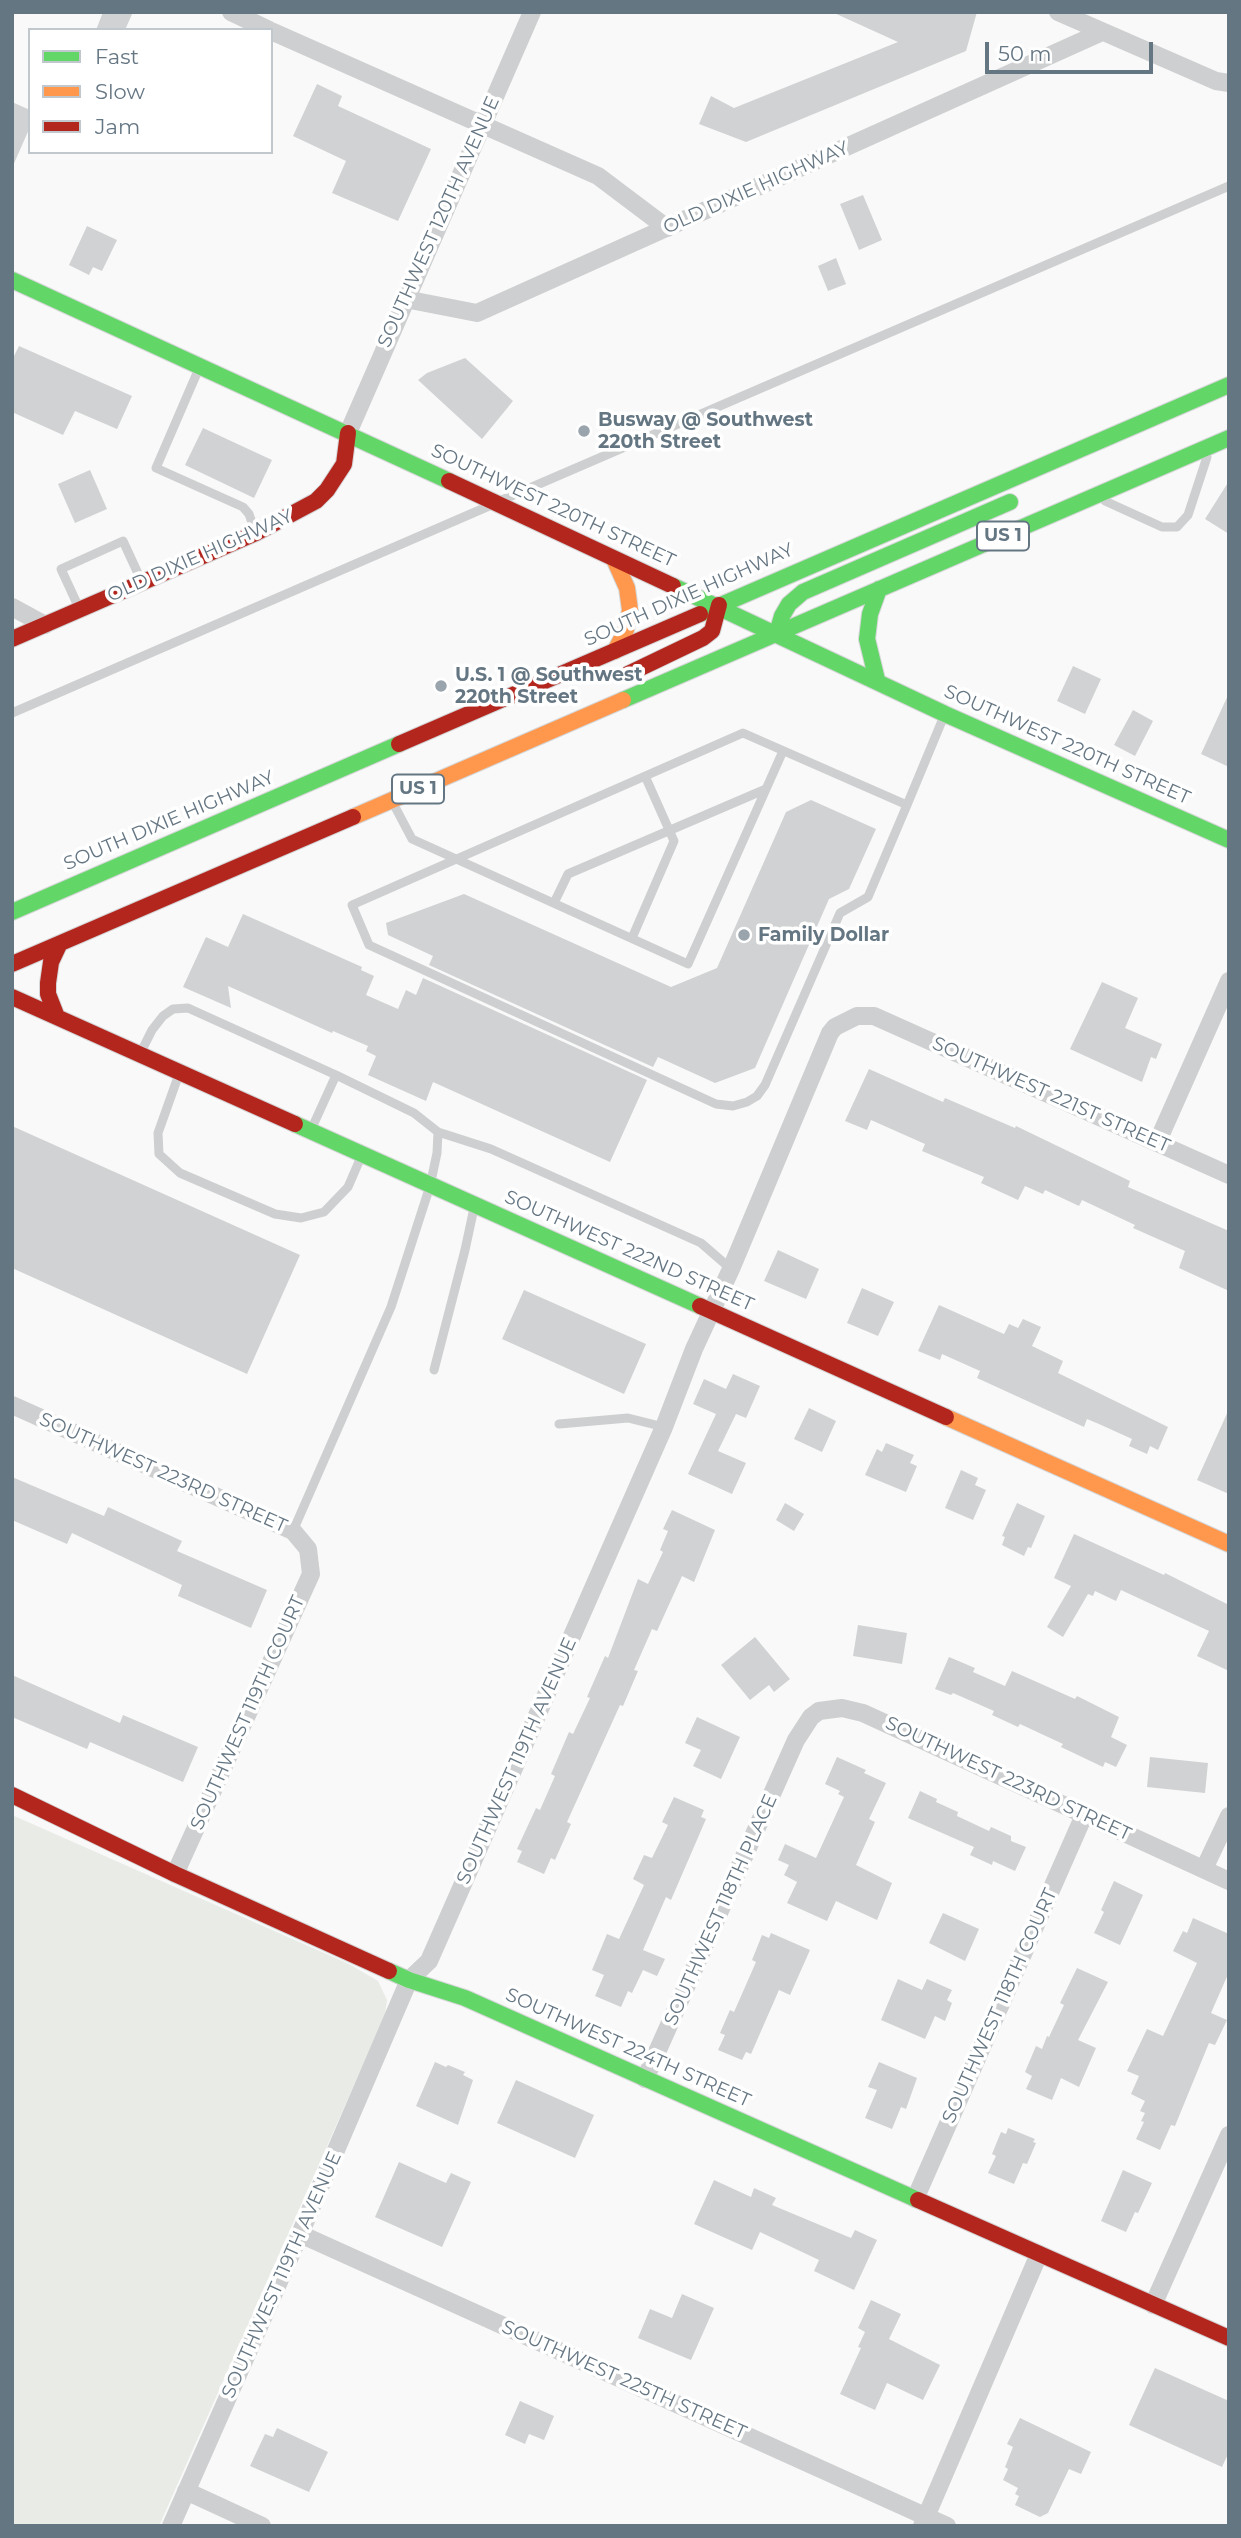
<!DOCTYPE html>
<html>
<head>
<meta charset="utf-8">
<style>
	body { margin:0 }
	#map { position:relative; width:1241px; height:2538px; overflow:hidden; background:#f9f9f9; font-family:Montserrat,sans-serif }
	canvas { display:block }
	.frame { position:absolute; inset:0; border:14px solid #657683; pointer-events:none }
	.legend { position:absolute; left:28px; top:28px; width:245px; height:126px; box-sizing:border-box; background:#fff; border:2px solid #c1c8cd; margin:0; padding:9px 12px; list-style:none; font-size:21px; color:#657683 }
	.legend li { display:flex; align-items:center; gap:14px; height:35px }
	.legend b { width:35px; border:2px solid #c1c8cd }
	.scale { position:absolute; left:985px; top:42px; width:168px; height:32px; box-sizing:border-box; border:4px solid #657683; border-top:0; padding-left:9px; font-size:21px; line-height:24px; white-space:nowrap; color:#657683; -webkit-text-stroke:5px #fff; paint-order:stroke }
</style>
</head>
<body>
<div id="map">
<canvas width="1241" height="2538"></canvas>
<div class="frame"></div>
<ul class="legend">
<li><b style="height:9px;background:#63d668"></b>Fast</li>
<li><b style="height:9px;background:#ff974d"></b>Slow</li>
<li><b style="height:9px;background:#b3261e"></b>Jam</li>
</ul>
<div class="scale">50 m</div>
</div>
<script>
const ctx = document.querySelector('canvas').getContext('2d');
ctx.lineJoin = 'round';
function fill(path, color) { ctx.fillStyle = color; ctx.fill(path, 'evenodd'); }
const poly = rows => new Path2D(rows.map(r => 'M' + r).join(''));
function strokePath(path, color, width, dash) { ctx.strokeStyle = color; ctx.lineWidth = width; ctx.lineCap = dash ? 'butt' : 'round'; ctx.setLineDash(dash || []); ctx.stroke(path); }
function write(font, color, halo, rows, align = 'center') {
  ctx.font = font + ' Montserrat,sans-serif'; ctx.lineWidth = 7; ctx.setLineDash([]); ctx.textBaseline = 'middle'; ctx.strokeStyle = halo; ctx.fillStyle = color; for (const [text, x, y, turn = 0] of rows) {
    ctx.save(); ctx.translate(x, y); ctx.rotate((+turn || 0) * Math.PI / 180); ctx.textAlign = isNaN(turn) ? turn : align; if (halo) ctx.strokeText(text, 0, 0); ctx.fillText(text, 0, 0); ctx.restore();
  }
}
const green = poly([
	[12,1815,349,1964,378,1981,387,2000,385,2015,159,2526,12,2526]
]);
const building = poly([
	[103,12,133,12,125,30,96,30],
	[832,12,977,12,966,51,746,142,699,124,711,96,734,108,898,42],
	[317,84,342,96,338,106,431,149,398,221,332,193,346,161,293,136],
	[12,102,30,110,30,127,12,168],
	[863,195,882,240,859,250,840,204],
	[87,226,117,240,102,271,93,267,89,275,69,265],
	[836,258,846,284,828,291,818,266],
	[19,346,132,396,117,429,75,411,63,435,12,412,12,360],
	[465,358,513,401,482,439,418,380,427,373],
	[203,428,272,460,254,498,185,465],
	[90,470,107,509,75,523,58,484],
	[1229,481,1229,534,1205,519],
	[1073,666,1101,679,1085,714,1057,701],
	[1229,693,1229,767,1201,754],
	[1133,710,1153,721,1135,756,1114,745],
	[811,800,876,829,849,889,829,899,755,1068,715,1083,658,1057,653,1067,429,965,433,956,388,935,386,923,464,894,671,987,717,968,786,812],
	[243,914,362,967,361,970,374,976,366,995,398,1009,406,990,416,995,423,978,647,1080,610,1162,433,1082,426,1101,368,1075,376,1056,366,1051,368,1046,333,1031,332,1033,228,986,231,1008,183,987,206,937,228,947],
	[1102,982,1138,998,1125,1028,1162,1044,1156,1059,1151,1057,1142,1082,1070,1049],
	[869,1069,943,1102,945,1098,1015,1128,1016,1126,1130,1181,1128,1187,1229,1231,1229,1291,1179,1268,1185,1251,1133,1228,1135,1225,1082,1200,1079,1206,1045,1190,1043,1194,1025,1186,1018,1200,981,1183,984,1177,922,1151,925,1144,871,1120,867,1130,845,1121],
	[12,1126,300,1255,247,1374,12,1268],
	[778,1250,819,1269,806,1299,764,1281],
	[862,1288,894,1302,878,1336,847,1323],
	[524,1290,646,1344,624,1394,502,1339],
	[939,1305,1004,1334,1009,1324,1018,1328,1023,1319,1041,1327,1032,1346,1063,1361,1058,1373,1168,1427,1158,1450,1150,1446,1147,1454,1129,1446,1132,1439,1099,1424,1087,1419,1084,1427,977,1378,980,1371,942,1354,940,1360,918,1351],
	[733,1374,760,1386,746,1418,736,1414,718,1451,746,1463,732,1494,688,1474,716,1414,693,1404,704,1379,726,1389],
	[809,1408,836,1421,822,1452,794,1439],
	[1229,1409,1229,1494,1197,1480],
	[886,1443,914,1455,910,1463,917,1466,906,1492,865,1475,877,1449,882,1452],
	[961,1470,978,1478,975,1485,986,1490,973,1520,945,1508],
	[12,1477,104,1516,108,1507,182,1541,177,1551,267,1590,251,1628,178,1596,182,1585,72,1533,67,1544,12,1520],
	[785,1503,804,1514,794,1531,776,1520],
	[1017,1503,1045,1516,1031,1548,1028,1547,1024,1556,1002,1545,1005,1537,1002,1536],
	[672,1510,715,1530,694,1582,682,1576,657,1631,652,1629,634,1670,638,1671,623,1706,620,1705,567,1822,571,1824,555,1860,551,1858,544,1874,517,1862,522,1851,517,1849,536,1808,540,1810,555,1776,551,1774,569,1732,573,1734,590,1698,587,1697,605,1656,608,1658,638,1579,648,1584,663,1552,660,1550,668,1531,663,1529],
	[1074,1534,1164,1575,1165,1573,1229,1605,1229,1671,1197,1656,1209,1631,1121,1590,1116,1601,1095,1591,1093,1596,1088,1594,1063,1637,1047,1627,1071,1586,1054,1578],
	[858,1625,907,1633,902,1664,853,1656],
	[755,1637,790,1679,774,1692,769,1685,750,1700,721,1665],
	[949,1657,975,1668,973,1672,1005,1686,1012,1671,1075,1699,1077,1696,1119,1717,1111,1737,1127,1745,1116,1767,1105,1762,1103,1767,1061,1747,1063,1744,1020,1724,1018,1727,992,1715,994,1711,953,1693,951,1695,935,1689],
	[12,1675,120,1723,123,1715,198,1747,183,1782,90,1742,87,1749,12,1717],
	[697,1717,740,1737,721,1779,693,1766,701,1750,685,1743],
	[837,1757,866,1770,864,1773,886,1783,869,1819,875,1822,856,1865,892,1883,877,1920,836,1901,827,1921,787,1903,797,1882,784,1875,789,1865,778,1860,785,1844,816,1858,844,1797,838,1794,840,1791,825,1784],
	[1150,1757,1208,1763,1205,1793,1147,1787],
	[920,1791,937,1799,936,1802,958,1812,957,1816,989,1831,991,1827,1011,1836,1011,1841,1026,1847,1015,1871,993,1861,992,1865,970,1855,974,1847,908,1818],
	[674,1797,704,1810,701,1817,706,1819,671,1900,666,1897,643,1950,665,1959,657,1976,643,1970,632,1993,628,1991,621,2007,595,1996,604,1975,592,1970,607,1934,619,1939,644,1885,633,1879,644,1855,652,1858,668,1825,662,1822],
	[1114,1881,1143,1895,1120,1945,1094,1933,1104,1912,1101,1910],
	[943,1913,979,1929,965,1961,929,1943],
	[1193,1918,1229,1934,1229,1972,1211,2013,1227,2020,1215,2045,1209,2043,1175,2126,1171,2125,1160,2150,1136,2139,1144,2122,1141,2121,1145,2113,1140,2111,1145,2101,1131,2094,1139,2076,1127,2071,1147,2029,1163,2036,1197,1963,1173,1951,1183,1931,1187,1933],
	[771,1933,810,1950,790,1995,779,1990,751,2054,746,2052,742,2060,718,2050,725,2035,720,2033,730,2010,734,2012,756,1962,752,1960,762,1935,769,1938],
	[1077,1968,1108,1982,1078,2040,1096,2048,1079,2087,1061,2078,1052,2100,1026,2089,1032,2076,1025,2072,1036,2046,1042,2049,1047,2036,1049,2037,1064,2005,1060,2003],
	[898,1979,922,1990,927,1979,952,1990,947,2000,952,2003,945,2021,935,2016,925,2039,881,2020],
	[435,2062,446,2067,448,2065,465,2072,463,2075,473,2080,458,2125,416,2106],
	[879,2062,917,2078,906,2109,901,2107,892,2129,865,2118,877,2090,868,2087],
	[516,2080,594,2115,575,2158,497,2123],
	[1008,2128,1035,2139,1033,2142,1036,2143,1027,2164,1023,2163,1014,2184,988,2173,996,2156,992,2154,1001,2132,1006,2134],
	[399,2162,446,2183,451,2173,471,2182,442,2247,375,2217],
	[1123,2170,1152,2183,1138,2213,1135,2212,1126,2232,1101,2221],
	[714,2180,751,2197,754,2188,776,2198,772,2205,851,2238,855,2230,877,2240,854,2290,814,2271,819,2260,760,2232,752,2250,694,2224],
	[682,2294,714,2308,691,2360,638,2338,650,2309,672,2318],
	[871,2300,901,2314,889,2339,940,2365,923,2400,887,2383,875,2410,840,2394,861,2348,858,2347,865,2332,858,2328],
	[1155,2368,1229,2401,1229,2452,1222,2467,1129,2425],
	[520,2401,554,2416,544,2440,529,2434,525,2444,505,2435],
	[1020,2418,1091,2452,1081,2474,1069,2469,1048,2513,1040,2517,1015,2505,1019,2496,1015,2494,1018,2488,1003,2480,1008,2469,1005,2467,1013,2447,1007,2444],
	[277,2428,328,2452,309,2492,250,2466,265,2434,273,2437]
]);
const lane = poly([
	[200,366,156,468,243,507,249,514,255,531],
	[502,500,1229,186],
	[1105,501,1162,527,1177,527,1188,515,1207,457],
	[79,608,61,569,123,541,141,580],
	[12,713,489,506],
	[393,803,412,839,688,964,783,751],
	[907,805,743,733,352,905,369,945,716,1104,733,1106,747,1102,757,1096,765,1085,840,913,868,897,907,805,944,716],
	[554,903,568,874,766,789],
	[632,938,674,841,645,776],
	[141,1052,152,1030,163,1016,173,1009,188,1008,336,1075,311,1130],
	[179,1074,158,1133,159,1154,180,1173,275,1214,301,1218,324,1212,348,1187,361,1157],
	[438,1132,491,1149,701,1243,731,1269],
	[434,1370,465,1250,474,1208],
	[559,1424,628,1418,664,1427],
	[293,1531,391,1307,430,1186,437,1153,438,1132,414,1113,336,1075]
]);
const street = poly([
	[231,12,269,30],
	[1058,12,1216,81,1229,83],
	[271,31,598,176,667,228],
	[405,299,477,313,1102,32],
	[348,433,532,12],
	[12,607,45,625],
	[1157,1143,1229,981],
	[12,1405,293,1531,308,1549,311,1574,175,1874],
	[1204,1869,1229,1816],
	[645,2079,796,1740,811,1717,819,1711,842,1708,863,1713,1229,1881],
	[915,2199,1085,1813],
	[300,2234,947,2526],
	[1153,2305,1229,2135],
	[186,2491,262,2526],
	[171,2526,300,2234,409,1980,429,1961,664,1427,694,1349,731,1269,830,1033,835,1027,857,1016,874,1016,1229,1175],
	[922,2526,1039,2254]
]);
const fast = poly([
	[12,280,449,481],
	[673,586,945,714,1229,840],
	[700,614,1229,385],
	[777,633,782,616,789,604,803,592,1010,502],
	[877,680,867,639,870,614,879,589],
	[623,700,1229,438],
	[12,912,399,744],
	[295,1124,700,1306],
	[389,1971,409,1980,465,1998,918,2200]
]);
const slow = poly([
	[614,559,627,588,630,610,626,630,615,651],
	[353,817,623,700],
	[946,1417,1229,1544]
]);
const jam = poly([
	[449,481,673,586],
	[12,639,256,533,316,501,327,490,344,464,348,433],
	[628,674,703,638,712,631,719,605],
	[399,744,700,614],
	[12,964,353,817],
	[12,997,295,1124],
	[57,1017,48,994,48,983,51,962,59,945],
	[700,1306,946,1417],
	[12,1795,175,1874,389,1971],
	[918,2200,1229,2338]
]);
const markers = [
	[584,431,7,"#99a4ac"],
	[441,686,7,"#99a4ac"],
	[744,935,7,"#99a4ac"]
];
const shields = [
	[1003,536,52],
	[418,789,52]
];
const shieldNames = [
	["US 1",1003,536],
	["US 1",418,789]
];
const streetNames = [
	["OLD DIXIE HIGHWAY",756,188,-24],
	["SOUTHWEST 120TH AVENUE",439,222,-66],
	["SOUTHWEST 220TH STREET",553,506,25],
	["OLD DIXIE HIGHWAY",200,556,-24],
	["SOUTH DIXIE HIGHWAY",689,595,-24],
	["SOUTHWEST 220TH STREET",1067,745,24],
	["SOUTH DIXIE HIGHWAY",169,821,-23],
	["SOUTHWEST 221ST STREET",1051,1095,24],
	["SOUTHWEST 222ND STREET",629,1251,24],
	["SOUTHWEST 223RD STREET",163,1473,24],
	["SOUTHWEST 119TH COURT",248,1713,-66],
	["SOUTHWEST 119TH AVENUE",517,1761,-66],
	["SOUTHWEST 223RD STREET",1008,1779,25],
	["SOUTHWEST 118TH PLACE",721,1910,-66],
	["SOUTHWEST 118TH COURT",1000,2006,-66],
	["SOUTHWEST 224TH STREET",628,2048,24],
	["SOUTHWEST 119TH AVENUE",282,2275,-66],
	["SOUTHWEST 225TH STREET",624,2380,24]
];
const poiNames = [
	["Busway @ Southwest",598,420],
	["220th Street",598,442],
	["U.S. 1 @ Southwest",455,675],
	["220th Street",455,697],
	["Family Dollar",758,935]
];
fill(green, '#e8ebe6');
fill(building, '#d0d2d3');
strokePath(fast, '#d5d6d7', 18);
strokePath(slow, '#d5d6d7', 18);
strokePath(jam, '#d5d6d7', 18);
strokePath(lane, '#cecfd0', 9);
strokePath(street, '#cecfd0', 18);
strokePath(fast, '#63d668', 16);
strokePath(slow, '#ff974d', 16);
strokePath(jam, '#b3261e', 16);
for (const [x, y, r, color] of markers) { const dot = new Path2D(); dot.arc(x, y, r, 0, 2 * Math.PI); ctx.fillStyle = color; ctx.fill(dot); strokePath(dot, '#fff', 2.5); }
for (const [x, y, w] of shields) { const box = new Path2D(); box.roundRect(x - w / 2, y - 14.5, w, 29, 5); ctx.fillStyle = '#fff'; ctx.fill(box); strokePath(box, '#657683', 2); }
write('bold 18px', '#657683', null, shieldNames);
write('19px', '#657683', '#fff', streetNames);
write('bold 19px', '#657683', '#fff', poiNames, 'left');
</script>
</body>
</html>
